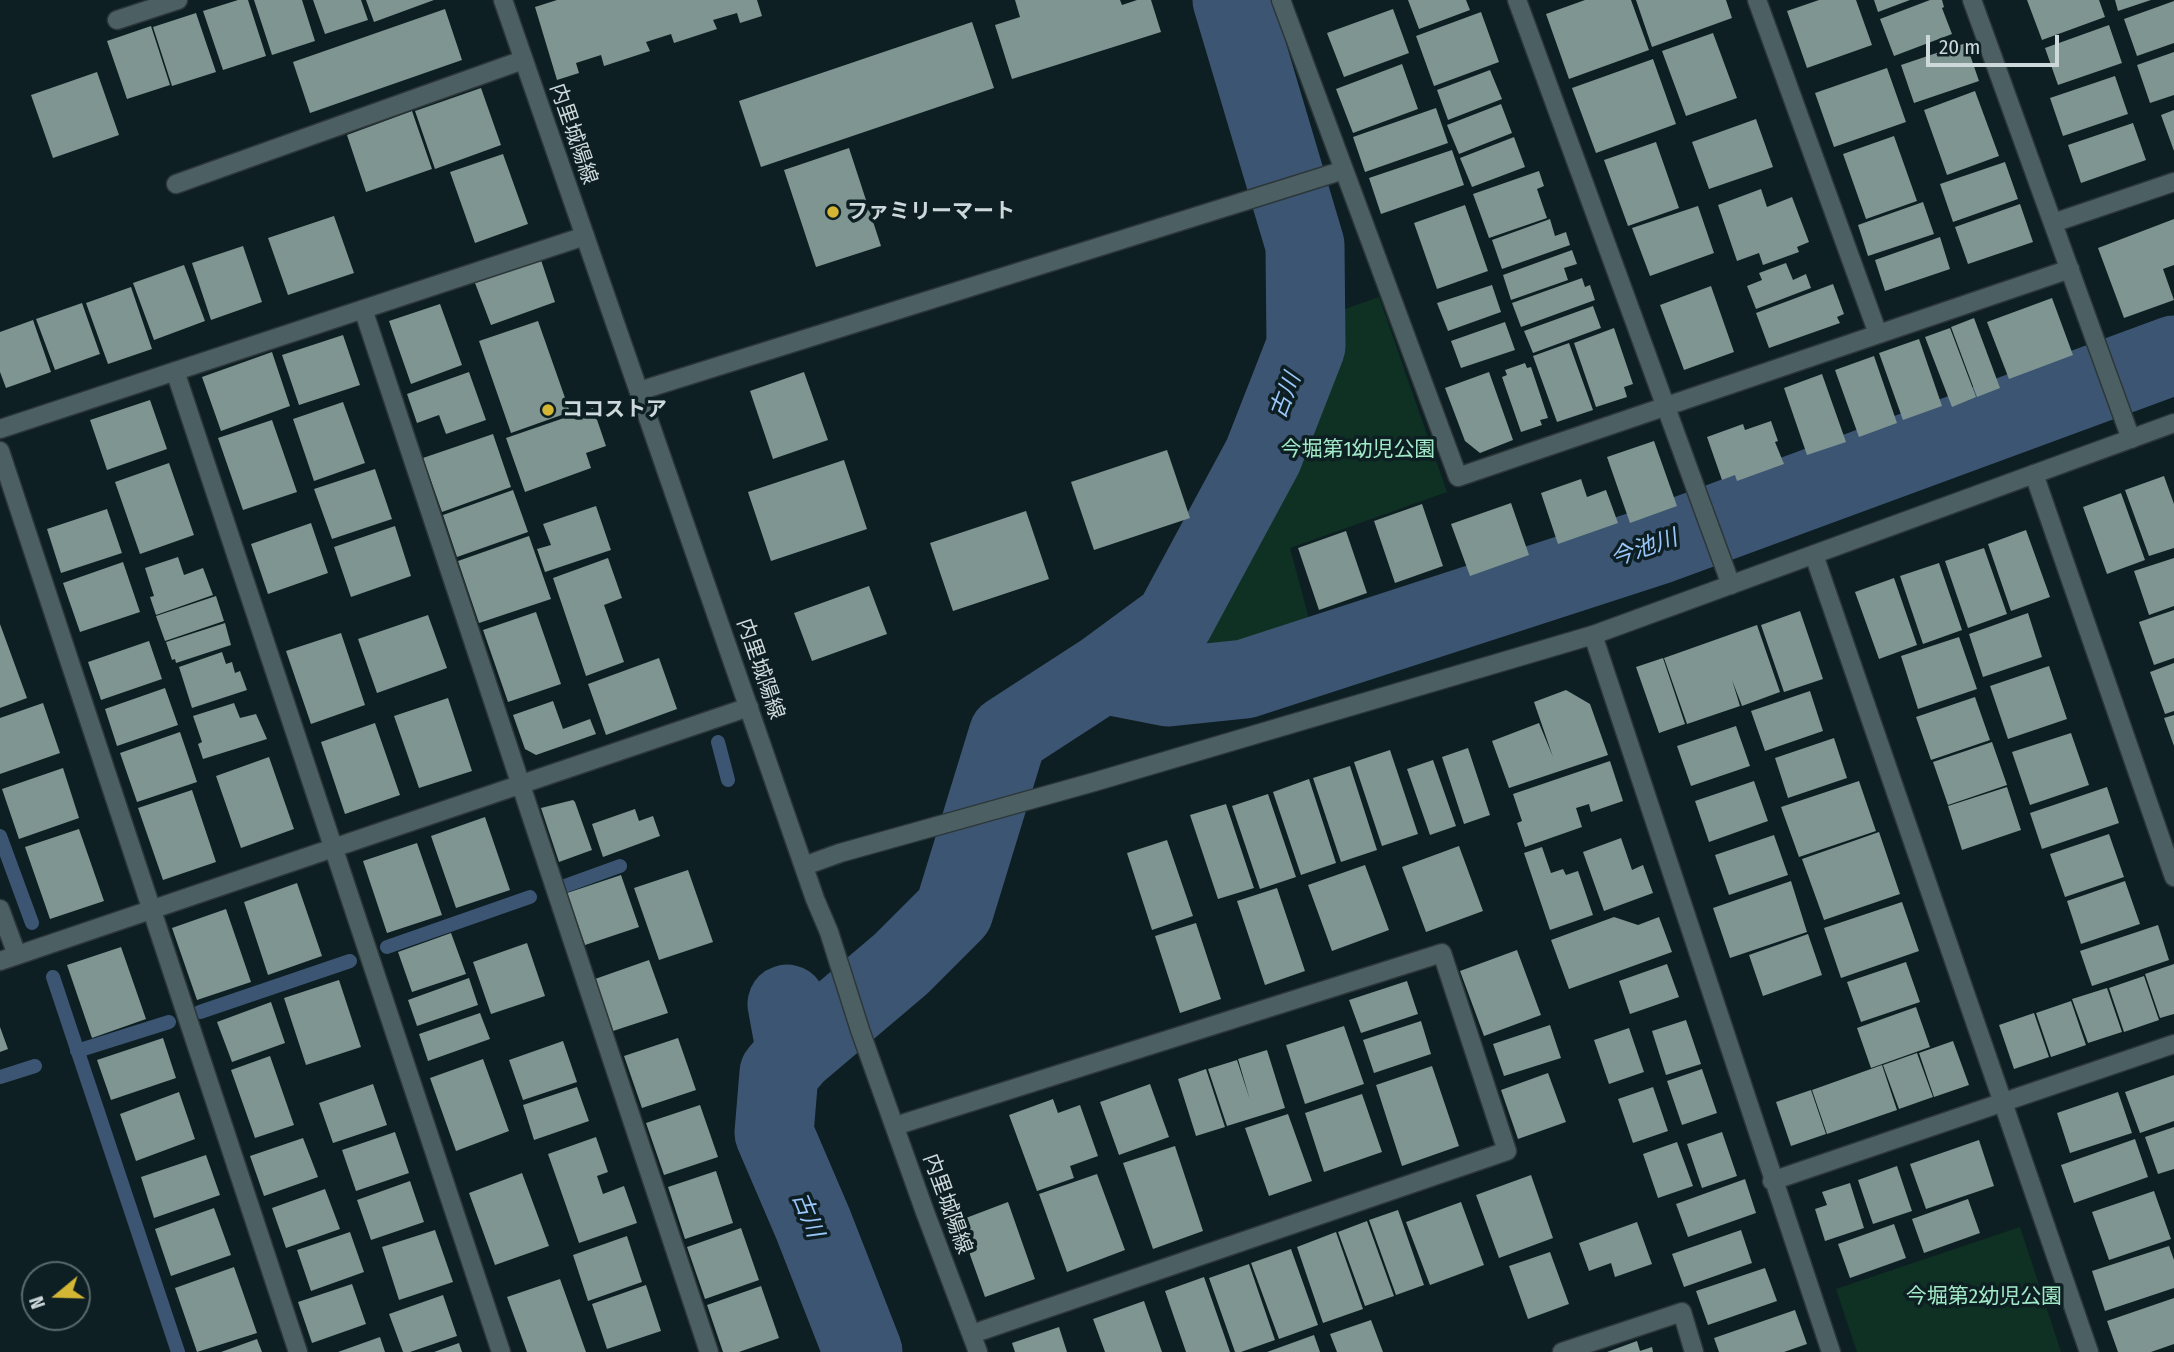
<!DOCTYPE html>
<html>
<head>
<meta charset="utf-8">
<style>
	body { margin:0 }
	#map { position:relative; width:2174px; height:1352px; overflow:hidden; background:#0d1f22; font-family:"Fira Sans Condensed",sans-serif }
	canvas { display:block }
	.north { position:absolute; left:21px; top:1261px; width:70px; height:70px; box-sizing:border-box; background:#0d1f22; border:2px solid #5a696c; border-radius:50%; rotate:251deg; font-size:19px; font-weight:700; line-height:28px; text-align:center; color:#cdd8da }
	.north::after { content:''; display:block; margin:auto; width:24px; height:32px; background:#d4b635; clip-path:polygon(50% 0,100% 100%,50% 72%,0 100%) }
	.scale { position:absolute; left:1926px; top:35px; width:133px; height:32px; box-sizing:border-box; border:4px solid #cdd8da; border-top:0; padding-left:9px; font-size:21px; line-height:24px; white-space:nowrap; color:#cdd8da; -webkit-text-stroke:5px #0d1f22; paint-order:stroke }
</style>
</head>
<body>
<div id="map">
<canvas width="2174" height="1352"></canvas>
<div class="north">N</div>
<div class="scale">20 m</div>
</div>
<script>
const ctx = document.querySelector('canvas').getContext('2d');
ctx.lineJoin = 'round';
function fill(path, color) { ctx.fillStyle = color; ctx.fill(path, 'evenodd'); }
const poly = rows => new Path2D(rows.map(r => 'M' + r).join(''));
function strokePath(path, color, width, dash) { ctx.strokeStyle = color; ctx.lineWidth = width; ctx.lineCap = dash ? 'butt' : 'round'; ctx.setLineDash(dash || []); ctx.stroke(path); }
function write(font, color, halo, rows, align = 'center') {
  ctx.font = font + ' "Fira Sans Condensed","Noto Sans JP",sans-serif'; ctx.lineWidth = 7; ctx.setLineDash([]); ctx.textBaseline = 'middle'; ctx.strokeStyle = halo; ctx.fillStyle = color; for (const [text, x, y, turn = 0] of rows) {
    ctx.save(); ctx.translate(x, y); ctx.rotate((+turn || 0) * Math.PI / 180); ctx.textAlign = isNaN(turn) ? turn : align; if (halo) ctx.strokeText(text, 0, 0); ctx.fillText(text, 0, 0); ctx.restore();
  }
}
const green = poly([
	[1379,297,1447,492,1290,548,1309,619,1216,654,1200,646,1207,614,1312,382,1328,315],
	[2020,1227,2061,1352,1857,1352,1836,1289]
]);
const stream = poly([
	[718,742,728,780],
	[0,836,32,923],
	[562,887,620,866],
	[387,947,530,897],
	[53,977,178,1352],
	[200,1012,350,961],
	[77,1051,169,1022],
	[0,1077,35,1066]
]);
const river = poly([
	[1102,674,1168,687,1245,679,1658,545,2174,355],
	[787,1004,796,1053,779,1073,774,1133,813,1224,863,1352],
	[796,1053,901,964,954,911,1008,735,1102,674,1174,621,1263,456,1306,346,1305,245,1232,0]
]);
const building = poly([
	[238,0,248,0,266,56,223,70,203,11],
	[254,0,302,0,315,41,272,55],
	[313,0,361,0,368,20,325,34],
	[366,0,434,0,374,22],
	[557,0,757,0,762,16,740,23,737,13,713,20,717,29,674,43,671,34,646,42,650,51,604,66,601,55,576,63,579,73,557,80,535,7],
	[1015,0,1120,0,1122,5,1137,0,1151,0,1161,32,1012,79,995,25,1020,17],
	[1408,0,1466,0,1470,10,1419,29],
	[1585,0,1631,0,1649,50,1569,79,1546,14],
	[1636,0,1726,0,1732,18,1652,47],
	[1819,0,1856,0,1872,45,1807,68,1787,11],
	[1874,0,1910,0,1878,12],
	[1930,0,1942,0,1944,7,1942,8,1952,34,1894,56,1880,19],
	[2027,0,2099,0,2105,17,2042,40],
	[2115,0,2151,0,2118,11],
	[2174,1,2174,43,2137,56,2124,19],
	[445,9,462,60,310,113,293,62],
	[1393,9,1409,53,1344,77,1327,33],
	[1481,12,1499,62,1434,86,1416,36],
	[196,13,216,72,172,86,153,27],
	[972,22,994,88,761,167,739,101],
	[2109,25,2122,63,2058,85,2045,48],
	[151,26,170,85,127,99,107,41],
	[1713,33,1737,98,1686,116,1662,51],
	[1966,43,1979,81,1914,103,1901,65],
	[2174,52,2174,95,2150,103,2137,65],
	[1653,59,1676,124,1596,153,1572,88],
	[1402,64,1418,109,1353,133,1336,89],
	[1887,68,1906,122,1834,147,1815,93],
	[1490,70,1502,99,1448,120,1437,90],
	[97,72,119,135,53,158,31,95],
	[2115,76,2128,114,2063,136,2050,98],
	[481,88,501,145,435,169,415,111],
	[1975,91,1999,156,1947,175,1924,110],
	[1501,104,1512,133,1459,154,1447,125],
	[1436,108,1448,143,1365,172,1353,137],
	[2174,110,2174,151,2161,115],
	[412,111,432,169,366,192,347,135],
	[1756,119,1773,167,1709,189,1692,142],
	[2133,123,2146,160,2081,183,2068,145],
	[1894,136,1917,201,1866,219,1843,154],
	[1514,137,1525,167,1472,187,1460,158],
	[1656,142,1679,208,1628,226,1604,160],
	[849,148,881,246,816,267,784,170],
	[1452,150,1464,185,1381,214,1369,178],
	[503,154,528,224,475,243,450,172],
	[2005,162,2018,199,1953,222,1940,184],
	[1539,171,1544,186,1537,189,1547,218,1489,238,1473,194],
	[1761,189,1767,207,1792,197,1809,242,1797,247,1799,252,1763,265,1759,253,1737,261,1718,205],
	[1923,202,1934,234,1868,256,1858,225],
	[2020,204,2033,242,1968,264,1955,227],
	[1465,205,1488,271,1437,289,1414,223],
	[1698,206,1714,253,1650,276,1632,228],
	[334,216,354,273,288,295,268,238],
	[1550,219,1555,236,1566,232,1570,245,1502,269,1492,240],
	[2174,219,2174,265,2163,269,2174,300,2124,318,2098,248],
	[1940,237,1950,269,1885,291,1875,260],
	[243,246,262,302,211,320,192,263],
	[1572,250,1577,264,1564,268,1568,280,1511,300,1503,275],
	[541,260,555,302,491,325,475,283],
	[1786,263,1793,280,1806,274,1811,288,1756,309,1747,286,1762,280,1759,273],
	[184,265,205,321,154,340,133,283],
	[1582,278,1585,287,1590,285,1595,300,1521,327,1512,303],
	[1833,284,1844,314,1837,317,1840,323,1769,348,1756,313],
	[1492,285,1501,312,1448,331,1437,303],
	[1711,286,1734,352,1684,370,1660,305],
	[131,287,152,349,108,364,86,303],
	[2052,298,2073,355,2009,379,1987,322],
	[82,303,100,354,55,370,36,319],
	[440,304,462,365,411,384,389,321],
	[1593,306,1601,328,1533,353,1524,331],
	[1974,318,2000,388,1977,397,1951,327],
	[33,320,51,372,6,388,0,372,0,332],
	[538,321,570,412,511,433,479,341],
	[1505,322,1515,350,1461,368,1451,341],
	[1614,328,1633,384,1624,387,1627,397,1596,407,1574,343],
	[1950,328,1976,397,1952,407,1925,337],
	[343,335,360,385,299,405,282,355],
	[1919,339,1942,406,1903,420,1879,353],
	[1569,343,1593,410,1557,422,1533,356],
	[272,352,290,406,221,431,202,377],
	[1874,356,1897,423,1859,437,1835,370],
	[1525,363,1527,368,1531,367,1548,418,1540,420,1542,425,1521,432,1502,377,1507,375,1505,370],
	[469,372,486,420,446,434,439,415,417,423,407,394],
	[804,372,828,440,773,459,750,391],
	[1489,372,1513,440,1480,453,1465,441,1445,388],
	[1822,374,1846,442,1807,455,1784,388],
	[150,400,167,449,107,470,90,420],
	[343,402,365,463,314,481,293,419],
	[593,408,606,446,586,453,591,468,525,492,506,438],
	[272,420,297,492,243,510,218,438],
	[1771,421,1778,441,1775,442,1784,464,1737,481,1735,475,1722,480,1707,437,1743,424,1745,430],
	[493,434,511,487,442,512,423,458],
	[1654,441,1677,506,1630,523,1607,457],
	[1167,450,1190,518,1094,550,1071,482],
	[844,460,867,529,771,561,748,492],
	[169,463,194,535,140,554,115,482],
	[375,469,392,519,332,539,314,489],
	[2164,476,2174,504,2174,548,2149,556,2125,490],
	[1581,479,1587,497,1606,490,1618,523,1558,544,1541,493],
	[513,490,528,532,457,557,443,515],
	[2121,493,2145,560,2107,574,2083,507],
	[1511,503,1529,555,1470,576,1451,524],
	[1422,504,1443,566,1395,583,1374,521],
	[596,506,611,550,545,572,537,549,551,545,543,524],
	[107,509,122,553,61,573,47,529],
	[1026,511,1049,579,953,611,930,543],
	[311,523,328,573,268,594,251,544],
	[395,526,411,576,351,597,334,547],
	[2026,530,2050,597,2011,611,1988,544],
	[1346,531,1367,593,1319,610,1298,548],
	[529,536,551,599,479,623,458,561],
	[1984,548,2007,614,1968,628,1945,561],
	[178,557,184,575,203,568,213,595,156,615,150,597,154,596,145,568],
	[608,558,622,598,604,605,624,662,586,676,553,578],
	[2174,558,2174,606,2149,615,2134,571],
	[123,562,140,612,80,632,63,583],
	[1939,563,1962,630,1923,644,1900,576],
	[1894,578,1917,645,1879,659,1855,592],
	[869,586,887,634,812,661,794,613],
	[216,596,224,621,165,641,156,616],
	[2174,610,2174,658,2154,665,2139,622],
	[1800,611,1823,679,1784,692,1761,625],
	[536,612,561,684,508,702,483,630],
	[2028,613,2042,657,1983,677,1969,634],
	[428,615,447,668,377,693,358,639],
	[225,623,231,645,176,663,175,659,172,660,166,642],
	[0,624,27,698,0,708],
	[1757,625,1780,692,1742,706,1732,680,1740,706,1687,724,1664,658],
	[341,633,365,705,311,724,286,651],
	[1959,637,1977,689,1918,709,1901,656],
	[149,641,162,679,101,700,88,662],
	[222,652,226,664,232,662,235,673,240,671,247,690,192,708,179,667],
	[659,658,677,709,606,735,588,684],
	[1663,658,1685,724,1659,733,1636,667],
	[2174,663,2174,711,2165,714,2150,672],
	[2049,666,2067,719,2008,739,1990,686],
	[165,688,178,725,117,746,105,709],
	[1566,690,1590,704,1608,755,1509,788,1492,741,1539,723,1553,757,1534,702],
	[1810,691,1823,731,1765,751,1751,711],
	[1975,697,1990,740,1931,760,1916,717],
	[448,698,472,771,419,788,394,716],
	[553,701,563,729,590,719,596,734,536,755,525,749,513,715],
	[43,703,60,753,0,774,0,718],
	[234,703,240,718,256,714,267,739,203,759,198,744,202,742,193,716],
	[2174,715,2174,746,2164,718],
	[375,723,400,795,345,814,321,742],
	[1736,726,1750,766,1691,786,1677,746],
	[180,732,197,782,137,802,120,753],
	[2071,733,2089,785,2030,805,2012,752],
	[1834,738,1847,778,1788,798,1775,758],
	[1992,742,2007,785,1948,805,1933,762],
	[1468,748,1490,815,1464,824,1442,757],
	[1390,750,1418,834,1382,846,1354,762],
	[269,757,294,829,241,848,216,776],
	[1433,760,1456,826,1430,835,1407,769],
	[1610,761,1623,801,1591,812,1589,804,1576,808,1582,827,1525,847,1517,823,1522,821,1513,794],
	[1350,766,1377,850,1341,862,1313,778],
	[63,768,79,818,19,839,2,789],
	[1309,779,1336,863,1301,875,1273,792],
	[1754,781,1768,821,1709,842,1695,801],
	[1859,781,1876,831,1799,857,1781,807],
	[2007,787,2021,830,1962,850,1948,806],
	[2107,787,2119,823,2042,849,2030,813],
	[192,790,216,862,163,880,138,808],
	[1268,794,1296,877,1260,889,1232,806],
	[573,800,575,802,592,850,559,862,541,808],
	[1226,804,1254,888,1218,899,1190,815],
	[635,809,639,821,653,816,660,836,603,857,592,824],
	[485,817,510,890,456,908,431,836],
	[79,829,104,901,50,919,25,847],
	[1879,832,1900,894,1824,920,1802,859],
	[2109,834,2124,877,2065,897,2050,854],
	[1774,835,1788,875,1729,895,1715,855],
	[1621,838,1632,870,1643,865,1653,893,1604,911,1583,852],
	[1167,840,1193,916,1152,930,1127,853],
	[417,843,442,915,387,933,363,861],
	[1459,846,1483,911,1426,932,1402,867],
	[1542,847,1551,873,1563,869,1566,875,1578,871,1593,915,1550,930,1524,853],
	[1365,865,1389,930,1332,951,1308,885],
	[688,870,713,942,659,960,634,888],
	[621,875,639,927,585,945,567,893],
	[1791,881,1807,932,1730,958,1713,908],
	[2125,881,2140,924,2081,944,2067,901],
	[297,883,322,956,268,975,244,902],
	[1277,888,1305,971,1265,985,1237,901],
	[1902,902,1919,951,1841,978,1824,928],
	[226,909,251,982,197,1000,172,928],
	[1614,917,1638,925,1659,917,1672,952,1569,989,1551,940],
	[1196,923,1221,999,1180,1013,1155,936],
	[2158,925,2169,960,2092,986,2080,951],
	[451,933,466,974,412,992,398,952],
	[1808,934,1822,975,1763,996,1749,955],
	[527,943,545,996,491,1014,473,962],
	[121,947,146,1019,92,1038,67,965],
	[1517,950,1541,1015,1484,1036,1460,971],
	[649,960,668,1013,613,1031,595,979],
	[1906,962,1920,1002,1861,1022,1847,982],
	[1667,964,1679,997,1630,1014,1619,981],
	[2174,964,2174,1014,2160,1018,2145,974],
	[2144,976,2159,1020,2124,1032,2109,988],
	[469,978,478,1005,417,1026,408,1000],
	[339,980,361,1047,306,1065,284,998],
	[1407,981,1418,1014,1361,1033,1349,1000],
	[2107,988,2122,1032,2088,1043,2072,999],
	[2071,1001,2086,1045,2051,1057,2036,1013],
	[271,1002,285,1043,232,1062,217,1022],
	[1916,1007,1930,1047,1871,1068,1857,1028],
	[480,1013,490,1039,428,1061,419,1034],
	[2034,1013,2049,1057,2014,1069,1999,1025],
	[1686,1020,1701,1064,1666,1075,1652,1031],
	[1421,1021,1431,1054,1374,1073,1363,1040],
	[1550,1025,1561,1058,1504,1076,1493,1044],
	[1344,1026,1364,1084,1305,1104,1286,1045],
	[0,1027,8,1049,0,1052],
	[1629,1028,1644,1072,1609,1084,1594,1040],
	[163,1038,176,1078,111,1100,97,1060],
	[678,1038,696,1090,642,1108,624,1056],
	[563,1041,577,1082,523,1100,509,1060],
	[1953,1041,1969,1085,1934,1097,1919,1053],
	[1267,1050,1285,1108,1227,1126,1208,1069,1237,1060,1250,1100,1238,1059],
	[1917,1053,1933,1097,1899,1109,1883,1065],
	[270,1056,294,1125,255,1138,231,1070],
	[483,1059,509,1131,456,1151,430,1078],
	[1882,1065,1897,1110,1827,1134,1812,1090],
	[1432,1066,1459,1146,1402,1166,1376,1085],
	[1206,1069,1225,1127,1196,1136,1178,1079],
	[1702,1069,1717,1113,1682,1125,1667,1081],
	[1548,1073,1566,1122,1518,1139,1501,1090],
	[2174,1075,2174,1121,2140,1133,2125,1092],
	[373,1084,387,1125,333,1143,319,1103],
	[1150,1084,1169,1137,1119,1155,1100,1102],
	[577,1087,589,1121,534,1140,523,1105],
	[1653,1087,1668,1131,1633,1143,1618,1099],
	[1811,1090,1826,1134,1791,1146,1776,1102],
	[179,1092,195,1139,136,1161,120,1114],
	[2118,1092,2132,1133,2070,1153,2057,1113],
	[1362,1094,1382,1152,1324,1172,1305,1113],
	[1053,1099,1058,1113,1080,1105,1098,1156,1070,1166,1074,1178,1037,1191,1009,1115],
	[700,1105,718,1157,664,1175,646,1123],
	[1288,1114,1312,1181,1269,1196,1245,1128],
	[2174,1127,2174,1169,2158,1174,2145,1137],
	[395,1132,409,1173,356,1191,342,1150],
	[1722,1132,1737,1176,1702,1188,1687,1144],
	[596,1137,608,1172,597,1176,603,1194,624,1186,637,1223,579,1243,548,1154],
	[303,1138,318,1177,264,1196,250,1156],
	[2135,1139,2148,1177,2074,1203,2061,1165],
	[1979,1140,1994,1186,1926,1209,1910,1164],
	[1677,1142,1693,1186,1658,1198,1643,1154],
	[1175,1146,1203,1231,1153,1249,1123,1163],
	[206,1155,220,1195,154,1218,141,1177],
	[1897,1166,1912,1211,1873,1224,1858,1180],
	[716,1171,733,1223,685,1239,668,1187],
	[522,1173,549,1246,495,1265,469,1193],
	[1097,1174,1125,1250,1067,1272,1039,1194],
	[1531,1175,1553,1238,1499,1258,1476,1195],
	[1745,1179,1756,1213,1688,1237,1676,1204],
	[410,1181,424,1222,371,1240,357,1200],
	[1850,1183,1864,1228,1825,1241,1815,1209,1827,1205,1822,1192],
	[325,1189,340,1229,286,1248,272,1208],
	[2154,1191,2171,1239,2109,1260,2092,1212],
	[1968,1199,1980,1233,1924,1253,1912,1219],
	[1008,1202,1035,1279,985,1297,958,1221],
	[1461,1202,1484,1265,1430,1285,1406,1222],
	[214,1208,231,1255,171,1276,155,1229],
	[1398,1210,1424,1285,1396,1295,1369,1220],
	[1367,1221,1394,1296,1365,1306,1338,1232],
	[1637,1222,1652,1264,1615,1277,1611,1263,1589,1271,1579,1243],
	[1894,1224,1906,1258,1850,1278,1838,1244],
	[741,1228,759,1280,705,1299,687,1247],
	[435,1230,453,1282,399,1300,382,1247],
	[1741,1230,1752,1263,1684,1287,1672,1254],
	[350,1232,364,1272,311,1291,297,1250],
	[1336,1232,1363,1309,1323,1323,1297,1247],
	[627,1236,642,1282,588,1301,573,1255],
	[2169,1246,2174,1260,2174,1288,2105,1311,2092,1271],
	[1291,1249,1318,1325,1279,1339,1251,1263],
	[1550,1252,1569,1304,1528,1319,1509,1266],
	[1249,1264,1275,1340,1241,1352,1235,1352,1209,1278],
	[234,1267,257,1333,197,1352,175,1288],
	[1765,1268,1777,1301,1708,1325,1696,1291],
	[1204,1277,1230,1352,1186,1352,1165,1291],
	[560,1279,586,1352,527,1352,507,1297],
	[352,1284,366,1324,312,1343,298,1302],
	[646,1285,661,1331,607,1349,592,1304],
	[761,1286,779,1338,739,1352,723,1352,707,1305],
	[443,1295,457,1336,410,1352,403,1352,389,1314],
	[2174,1298,2174,1344,2151,1352,2118,1352,2107,1321],
	[1144,1301,1162,1352,1105,1352,1093,1319],
	[1795,1310,1807,1344,1784,1352,1719,1352,1714,1338],
	[1371,1320,1383,1352,1337,1352,1330,1334],
	[1059,1327,1067,1352,1015,1352,1012,1343],
	[1314,1335,1320,1352,1267,1352],
	[380,1337,385,1352,338,1352],
	[257,1339,262,1352,221,1352],
	[1637,1341,1640,1351,1652,1347,1653,1352,1607,1352],
	[459,1343,462,1352,434,1352]
]);
const minor = poly([
	[1281,0,1458,477,2070,269],
	[1517,0,1731,585],
	[1757,0,1878,334],
	[1972,0,2131,439],
	[117,20,178,0],
	[176,184,523,60],
	[2053,223,2174,182],
	[363,309,709,1352],
	[175,371,501,1352],
	[639,391,1344,170],
	[0,429,585,236],
	[0,451,298,1352],
	[2034,474,2174,877],
	[1814,555,2089,1352],
	[1593,635,1831,1352],
	[0,909,17,955],
	[0,961,749,707],
	[895,1126,1442,953,1507,1151,972,1334],
	[1772,1181,2174,1044],
	[1562,1352,1682,1312,1694,1352]
]);
const tertiary = poly([
	[804,866,840,853,1094,782,1593,635,2174,423]
]);
const secondary = poly([
	[503,0,815,899,829,932,860,1030,925,1212,978,1352]
]);
const markers = [
	[833,212,7,"#d4b635"],
	[548,410,7,"#d4b635"]
];
const streetNames = [
	["内里城陽線",573,134,71],
	["内里城陽線",760,669,71],
	["内里城陽線",947,1204,70]
];
const poiNames = [
	["ファミリーマート",847,212],
	["ココストア",562,410]
];
const parkNames = [
	["今堀第1幼児公園",1358,450],
	["今堀第2幼児公園",1984,1297]
];
const waterNames = [
	["古川",1286,396,-69],
	["今池川",1644,549,-19],
	["古川",807,1215,68]
];
fill(green, '#0f3123');
strokePath(stream, '#3c5572', 14);
strokePath(river, '#3c5572', 79);
fill(building, '#7f9591');
strokePath(minor, '#2d3739', 21);
strokePath(tertiary, '#2d3739', 21);
strokePath(secondary, '#2d3739', 21);
strokePath(minor, '#4c6063', 18);
strokePath(tertiary, '#4c6063', 18);
strokePath(secondary, '#4c6063', 18);
for (const [x, y, r, color] of markers) { const dot = new Path2D(); dot.arc(x, y, r, 0, 2 * Math.PI); ctx.fillStyle = color; ctx.fill(dot); strokePath(dot, '#0d1f22', 2.5); }
write('21px', '#cdd8da', '#0d1f22', streetNames);
write('bold 21px', '#cdd8da', '#0d1f22', poiNames, 'left');
write('21px', '#a2eac7', '#0d1f22', parkNames);
write('italic 23px', '#9ac6fa', '#0d1f22', waterNames);
</script>
</body>
</html>
